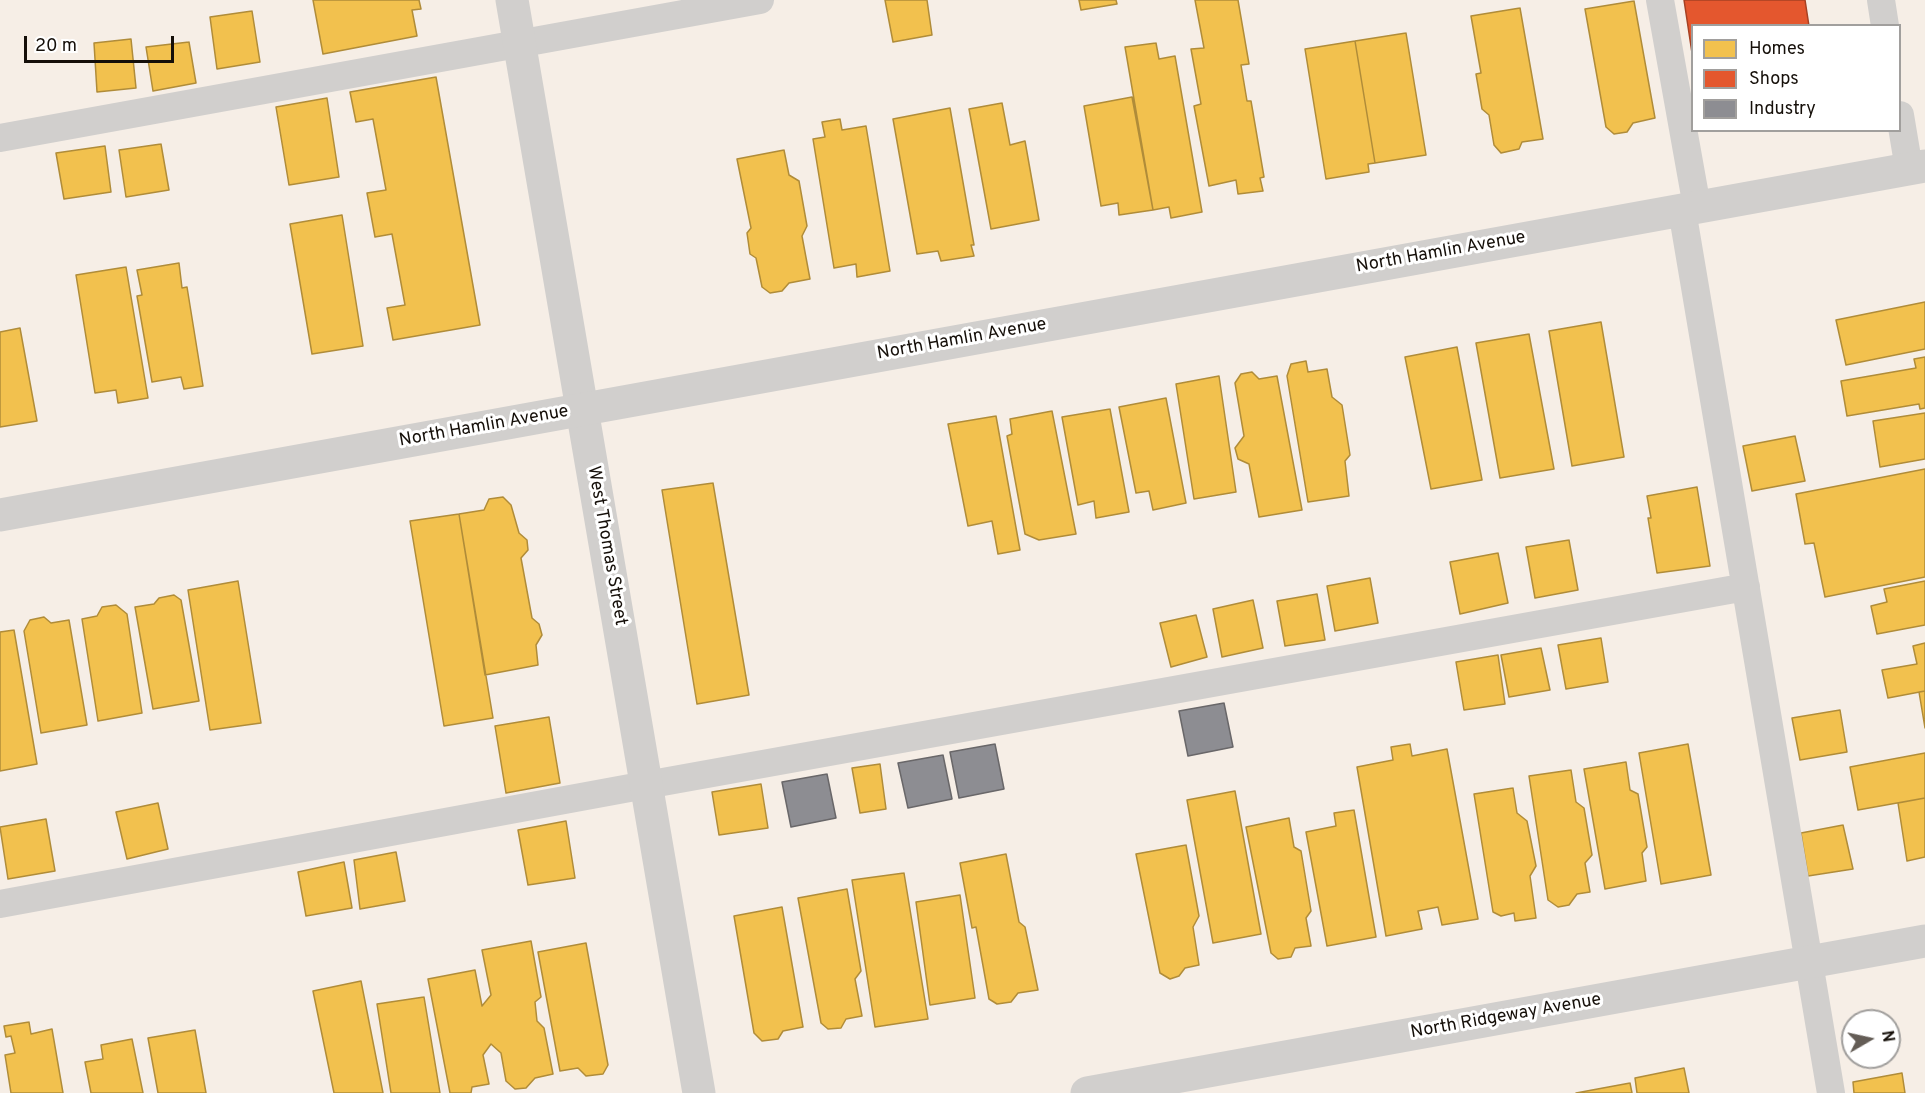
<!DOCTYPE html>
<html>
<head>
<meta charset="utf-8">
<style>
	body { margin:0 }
	#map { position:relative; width:1925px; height:1093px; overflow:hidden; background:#f6eee6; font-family:Overpass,sans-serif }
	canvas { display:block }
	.legend { position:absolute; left:1691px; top:24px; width:210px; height:108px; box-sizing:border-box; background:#fff; border:2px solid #a19f9d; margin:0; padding:8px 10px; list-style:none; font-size:18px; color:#150f09 }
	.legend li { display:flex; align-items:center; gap:12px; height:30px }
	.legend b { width:30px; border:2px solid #a19f9d }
	.north { position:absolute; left:1841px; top:1009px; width:60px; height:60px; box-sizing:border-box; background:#fff; border:2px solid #a19f9d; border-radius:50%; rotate:81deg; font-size:16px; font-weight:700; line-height:24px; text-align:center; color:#150f09 }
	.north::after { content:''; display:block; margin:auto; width:21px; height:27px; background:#645d56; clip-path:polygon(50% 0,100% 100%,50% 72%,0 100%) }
	.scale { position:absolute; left:24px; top:36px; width:150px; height:27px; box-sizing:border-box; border:3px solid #150f09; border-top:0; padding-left:8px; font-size:18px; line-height:21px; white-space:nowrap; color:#150f09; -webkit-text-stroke:4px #fff; paint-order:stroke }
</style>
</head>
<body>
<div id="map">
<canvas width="1925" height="1093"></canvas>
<ul class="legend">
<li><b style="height:16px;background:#f2c14e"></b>Homes</li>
<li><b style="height:16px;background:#e4572e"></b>Shops</li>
<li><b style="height:16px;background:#8d8d92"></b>Industry</li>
</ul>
<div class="north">N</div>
<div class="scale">20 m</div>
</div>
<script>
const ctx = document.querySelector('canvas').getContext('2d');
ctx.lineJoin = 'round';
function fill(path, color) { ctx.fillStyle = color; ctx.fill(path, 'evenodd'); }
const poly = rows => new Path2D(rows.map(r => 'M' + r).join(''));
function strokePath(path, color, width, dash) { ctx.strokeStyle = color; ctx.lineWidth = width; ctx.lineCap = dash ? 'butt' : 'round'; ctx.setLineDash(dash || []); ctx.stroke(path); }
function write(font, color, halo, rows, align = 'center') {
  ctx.font = font + ' Overpass,sans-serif'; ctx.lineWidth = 6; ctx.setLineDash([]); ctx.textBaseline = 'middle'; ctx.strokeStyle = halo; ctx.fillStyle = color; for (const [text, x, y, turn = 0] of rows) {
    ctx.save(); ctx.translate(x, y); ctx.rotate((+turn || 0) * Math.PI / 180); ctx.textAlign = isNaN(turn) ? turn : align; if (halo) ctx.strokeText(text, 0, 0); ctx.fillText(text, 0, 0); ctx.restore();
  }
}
const homes = poly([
	[313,0,419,0,421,9,412,10,417,36,323,54,313,0],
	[885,0,927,0,932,35,893,42,885,0],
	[1079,0,1116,0,1117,4,1081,10,1079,0],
	[1195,0,1238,0,1249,64,1241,65,1247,101,1251,101,1264,177,1260,178,1263,191,1238,194,1236,180,1209,186,1194,106,1201,104,1191,49,1204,48,1195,0],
	[1634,1,1655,118,1633,123,1627,132,1614,134,1606,127,1585,9,1634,1],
	[1520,8,1543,139,1522,142,1519,149,1501,153,1494,145,1489,115,1482,109,1476,74,1481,73,1471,16,1520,8],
	[252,11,260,62,217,69,210,17,252,11],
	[1406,33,1426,155,1375,163,1355,41,1406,33],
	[131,39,136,88,97,92,94,43,131,39],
	[1355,41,1375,163,1368,164,1369,172,1326,179,1305,49,1355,41],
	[189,42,196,83,153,91,146,47,189,42],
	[1156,43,1159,59,1175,56,1202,212,1171,218,1169,207,1153,210,1125,47,1156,43],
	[436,77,480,325,393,340,387,308,405,305,392,234,375,237,367,193,386,190,373,119,356,122,350,92,436,77],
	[1132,97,1153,210,1119,215,1118,203,1101,206,1084,106,1132,97],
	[327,98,339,177,289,185,276,107,327,98],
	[1002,103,1010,145,1025,141,1039,220,991,229,969,109,1002,103],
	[950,108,974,245,971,245,974,256,941,261,938,251,917,254,893,119,950,108],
	[840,119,842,130,866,126,890,271,857,277,856,264,834,268,813,139,825,137,822,122,840,119],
	[161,144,169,190,126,197,119,150,161,144],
	[105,146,111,192,64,199,56,153,105,146],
	[784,150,789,175,799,181,807,226,802,236,810,279,789,283,782,291,770,293,762,287,756,258,750,254,747,233,751,228,737,159,784,150],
	[342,215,363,346,312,354,290,224,342,215],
	[179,263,182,288,187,287,203,386,184,389,181,377,152,382,137,296,142,295,137,270,179,263],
	[126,267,148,398,118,403,116,390,95,393,76,275,126,267],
	[1925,302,1925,349,1846,365,1836,320,1925,302],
	[1601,322,1624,457,1572,466,1549,331,1601,322],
	[20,328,37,421,0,427,0,332,20,328],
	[1529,334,1554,469,1500,478,1476,343,1529,334],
	[1457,347,1482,480,1431,489,1405,357,1457,347],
	[1925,357,1925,408,1920,409,1919,404,1847,416,1841,381,1916,368,1914,359,1925,357],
	[1306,361,1308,372,1327,369,1332,397,1342,405,1350,455,1345,461,1349,496,1308,502,1287,376,1291,364,1306,361],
	[1252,372,1259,379,1277,376,1302,510,1259,517,1249,464,1238,459,1235,448,1244,436,1235,383,1241,374,1252,372],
	[1219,376,1236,492,1194,499,1176,384,1219,376],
	[1166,398,1186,503,1153,510,1149,491,1136,493,1119,407,1166,398],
	[1110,409,1129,512,1096,518,1094,501,1078,505,1062,417,1110,409],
	[1052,411,1076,534,1039,540,1025,534,1007,436,1012,434,1010,419,1052,411],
	[1925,413,1925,459,1880,467,1873,421,1925,413],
	[996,416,1020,550,998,554,992,521,968,526,948,424,996,416],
	[1795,436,1805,481,1752,491,1743,446,1795,436],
	[1925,469,1925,577,1825,597,1814,543,1805,544,1796,494,1925,469],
	[713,483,749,695,697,704,662,490,713,483],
	[1697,487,1710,566,1657,573,1648,518,1651,518,1647,496,1697,487],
	[503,497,511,505,519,533,527,540,528,550,521,558,532,618,539,624,542,635,536,645,538,665,485,675,459,514,484,510,489,499,503,497],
	[459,514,493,718,444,726,410,521,459,514],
	[1569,540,1578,590,1535,598,1526,547,1569,540],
	[1498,553,1508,603,1460,614,1450,562,1498,553],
	[1370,578,1378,623,1335,631,1327,586,1370,578],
	[238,581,261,723,210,730,188,590,238,581],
	[1925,581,1925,625,1877,634,1871,606,1887,602,1884,589,1925,581],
	[1317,594,1325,640,1285,646,1277,601,1317,594],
	[174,595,181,600,199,701,153,709,135,607,154,604,159,598,174,595],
	[1253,600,1263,648,1222,657,1213,609,1253,600],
	[116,605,127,614,142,713,98,721,82,619,97,616,102,607,116,605],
	[1196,615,1207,657,1171,667,1160,623,1196,615],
	[44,617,51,623,69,620,87,725,41,733,24,631,30,620,44,617],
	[14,630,37,764,0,771,0,632,14,630],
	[1601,638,1608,682,1566,689,1558,645,1601,638],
	[1925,643,1925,691,1888,698,1882,670,1917,664,1913,646,1925,643],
	[1541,648,1550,690,1509,697,1501,655,1541,648],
	[1498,655,1505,704,1464,710,1456,662,1498,655],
	[1925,691,1925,728,1919,692,1925,691],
	[1840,710,1847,752,1800,760,1792,718,1840,710],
	[549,717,560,783,506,793,495,726,549,717],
	[1410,744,1412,756,1447,749,1478,919,1442,925,1438,907,1418,911,1422,929,1386,936,1357,767,1393,760,1391,747,1410,744],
	[1688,744,1711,875,1661,884,1639,753,1688,744],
	[1925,753,1925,798,1858,810,1850,767,1925,753],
	[1626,762,1630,790,1638,794,1647,847,1642,853,1646,881,1605,889,1584,769,1626,762],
	[880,764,886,809,860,813,852,768,880,764],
	[1571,770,1576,802,1584,808,1592,855,1585,863,1590,892,1577,894,1569,905,1558,907,1548,900,1529,776,1571,770],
	[761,784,768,828,719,835,712,792,761,784],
	[1513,788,1517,813,1527,821,1536,866,1530,876,1536,918,1515,921,1514,913,1501,916,1493,912,1474,794,1513,788],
	[1235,791,1261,934,1213,943,1187,800,1235,791],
	[1925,798,1925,857,1907,861,1898,803,1925,798],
	[158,803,168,849,127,859,116,812,158,803],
	[1354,810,1376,937,1327,946,1306,832,1336,826,1334,813,1354,810],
	[1289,818,1294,847,1301,851,1311,911,1306,918,1311,946,1295,948,1291,957,1278,959,1271,953,1246,827,1289,818],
	[46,819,55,871,8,879,0,827,46,819],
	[566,821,575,878,528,885,518,830,566,821],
	[1843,825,1853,869,1808,876,1801,833,1843,825],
	[1186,845,1199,916,1193,927,1199,965,1185,968,1179,976,1170,979,1160,973,1136,854,1186,845],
	[396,852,405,901,360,909,354,860,396,852],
	[1006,854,1019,922,1025,927,1038,990,1018,993,1011,1002,997,1004,989,999,976,927,972,928,960,863,1006,854],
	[344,862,352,908,306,916,298,872,344,862],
	[904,873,928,1019,875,1027,852,880,904,873],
	[847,889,861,971,855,979,862,1016,846,1019,841,1028,828,1029,821,1023,798,898,847,889],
	[960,895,975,998,930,1005,916,902,960,895],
	[782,907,803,1027,783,1031,778,1039,762,1041,754,1033,734,916,782,907],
	[531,941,541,997,535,1002,537,1021,544,1028,553,1074,535,1078,526,1088,515,1089,506,1081,501,1053,491,1044,483,1055,489,1084,472,1087,471,1093,450,1093,428,979,475,970,482,1006,491,995,482,950,531,941],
	[586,943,608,1065,603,1074,586,1076,578,1068,560,1071,538,952,586,943],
	[361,981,383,1093,334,1093,313,991,361,981],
	[424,997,440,1093,391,1093,377,1004,424,997],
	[29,1022,31,1034,52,1029,63,1093,11,1093,5,1055,15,1053,11,1036,6,1037,4,1026,29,1022],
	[195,1030,206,1093,158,1093,148,1038,195,1030],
	[132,1039,143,1093,91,1093,85,1062,103,1059,101,1045,132,1039],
	[1684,1068,1689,1093,1637,1093,1635,1078,1684,1068],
	[1902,1073,1905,1093,1854,1093,1853,1082,1902,1073],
	[1630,1083,1632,1093,1576,1093,1630,1083]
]);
const shops = poly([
	[1684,0,1805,0,1809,26,1692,26,1692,53,1684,0]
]);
const industry = poly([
	[1224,703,1233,747,1188,756,1179,711,1224,703],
	[995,744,1004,789,959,798,950,752,995,744],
	[943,755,952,799,908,808,898,763,943,755],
	[827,774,836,818,791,827,782,782,827,774]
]);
const service = poly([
	[1660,0,1697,207],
	[1881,0,1885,26],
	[1900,115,1909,169],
	[0,138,760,0],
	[1682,210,1831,1093],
	[0,904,646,785,1746,587]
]);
const minor = poly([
	[512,0,699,1093],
	[1087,1093,1925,941]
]);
const tertiary = poly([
	[0,515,1925,166]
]);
const streetNames = [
	["North Hamlin Avenue",1441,253,-10],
	["North Hamlin Avenue",962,340,-10],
	["North Hamlin Avenue",484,427,-10],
	["West Thomas Street",606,546,80],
	["North Ridgeway Avenue",1506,1017,-10]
];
fill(homes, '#f2c14e');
strokePath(homes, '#b08c39', 1.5);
fill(shops, '#e4572e');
strokePath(shops, '#a64123', 1.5);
fill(industry, '#8d8d92');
strokePath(industry, '#696769', 1.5);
strokePath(service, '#d1cfcd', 28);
strokePath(minor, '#d1cfcd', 33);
strokePath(tertiary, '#d1cfcd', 33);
write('18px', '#150f09', '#fff', streetNames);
</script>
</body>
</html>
